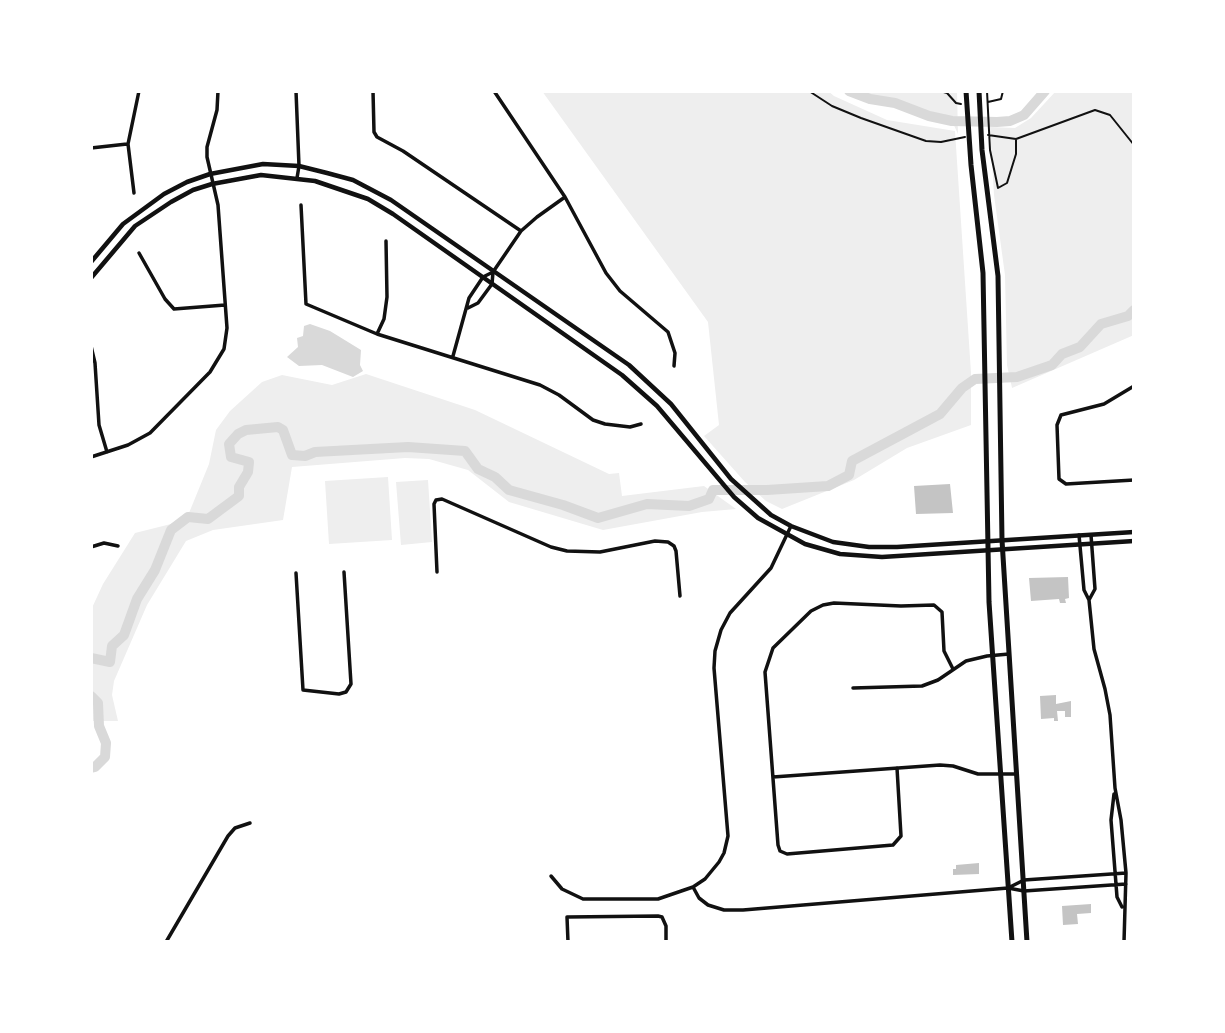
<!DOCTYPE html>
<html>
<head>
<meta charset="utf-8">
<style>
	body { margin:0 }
	#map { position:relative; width:1225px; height:1033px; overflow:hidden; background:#fff; font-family:"Source Sans 3",sans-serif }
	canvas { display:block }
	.frame { position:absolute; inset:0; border:93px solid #fff; pointer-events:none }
</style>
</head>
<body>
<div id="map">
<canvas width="1225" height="1033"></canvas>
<div class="frame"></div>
</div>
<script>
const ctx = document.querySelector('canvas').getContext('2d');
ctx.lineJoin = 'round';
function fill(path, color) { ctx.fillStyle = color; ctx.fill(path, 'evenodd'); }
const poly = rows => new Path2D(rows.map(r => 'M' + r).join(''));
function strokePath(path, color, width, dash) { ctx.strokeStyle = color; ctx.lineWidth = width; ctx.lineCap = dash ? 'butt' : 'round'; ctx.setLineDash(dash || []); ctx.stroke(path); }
const green = poly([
	[542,91,828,91,834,96,887,120,955,131,971,373,971,425,907,448,854,480,782,509,766,501,745,482,704,436,719,425,708,322],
	[849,91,957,91,958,134,952,121,929,116,895,103,870,99],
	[1056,91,1134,91,1134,335,1012,388,1007,365,1005,275,994,195,990,127,1015,128,1031,118],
	[366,374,475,410,609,474,619,473,622,496,704,486,736,509,702,512,603,530,509,502,468,470,429,459,405,458,292,467,283,520,213,530,186,541,147,605,114,681,112,695,118,721,91,721,91,610,103,584,135,533,171,524,189,513,209,464,216,430,230,411,262,382,282,375,332,385],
	[388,477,392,540,329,544,325,481],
	[428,480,432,542,401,545,396,482]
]);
const water = poly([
	[310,324,330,331,361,350,360,365,363,371,353,377,322,365,299,366,287,357,298,347,297,338,303,336,304,326]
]);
const river = poly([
	[849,91,870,99,895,103,929,116,952,121,997,122,1010,121,1024,115,1045,91],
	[91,658,110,662,112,646,124,635,137,599,155,570,171,530,188,517,208,519,239,496,239,487,248,472,249,462,231,457,229,444,238,434,246,430,278,427,283,430,292,455,305,456,315,452,408,447,465,451,478,469,495,477,509,490,563,505,598,518,647,504,689,506,709,499,713,490,767,490,828,486,849,475,852,461,940,414,962,388,975,379,1017,377,1052,365,1062,354,1080,347,1101,324,1128,316,1134,310],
	[91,696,98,703,99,726,106,743,105,757,95,767,91,768]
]);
const building = poly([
	[950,484,953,513,916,514,914,486],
	[1068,577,1069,598,1065,599,1066,603,1060,603,1059,599,1031,601,1029,578],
	[1056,695,1056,704,1071,701,1071,717,1065,717,1065,711,1057,711,1058,721,1054,721,1054,718,1041,719,1040,696],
	[979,863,979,874,953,875,953,869,956,869,956,865],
	[1091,904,1091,913,1077,914,1078,924,1063,925,1062,906]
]);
const path = poly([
	[809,91,832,106,861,118,926,141,941,142,965,137],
	[911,91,918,91],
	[925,91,932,91],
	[940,91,947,93,956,103,961,104],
	[987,91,990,150,998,188,1007,183,1016,154,1016,140],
	[988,102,1001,99,1003,91],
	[988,135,1016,139,1095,110,1110,115,1134,145]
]);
const minor = poly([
	[296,91,299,166,297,178],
	[373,91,374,132,377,137,403,151,521,231],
	[494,91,565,197,606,273,620,291,668,332,675,353,674,366],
	[91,148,127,144],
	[134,193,128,144,139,91],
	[301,205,306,304,377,334,540,385,559,395,593,420,605,424,630,427,641,424],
	[139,253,165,299,174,309,225,305],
	[468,308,478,303,492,284,493,272],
	[377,334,384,319,387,297,386,241],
	[91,346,95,363,99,425,107,452],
	[453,356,469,298,483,277,493,272,521,231,537,217,565,197],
	[1134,386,1104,404,1061,415,1057,425,1059,479,1066,484,1134,480],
	[91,457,128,445,150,433,210,372,224,349,227,328,218,205,207,157,207,147,217,110,218,91],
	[1079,535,1084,590,1089,600,1094,649,1105,689,1110,715,1115,788,1121,820,1126,873,1124,942],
	[91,547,104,543,118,546],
	[437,572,434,504,436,500,442,499,551,547,567,551,600,552,655,541,668,542,674,546,676,551,680,596],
	[296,573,303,690,339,694,346,692,351,684,344,572],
	[1089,600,1095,589,1091,535],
	[853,688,922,686,938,680,966,661,987,656,1009,654],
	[897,768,901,836,893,845,787,854,780,851,778,845,765,672,773,648,811,611,823,605,834,603,901,606,934,605,942,612,944,651,953,669],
	[773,777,940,765,953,766,978,774,1017,774],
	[1114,794,1111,820,1117,897,1122,907],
	[551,876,562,889,583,899,658,899,693,887,705,879,719,862,724,853,728,836,714,668,715,651,721,630,730,613,771,568,791,526],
	[693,887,699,898,708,905,724,910,743,910,1008,888,1024,891,1126,884],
	[1008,888,1024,880,1126,873],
	[166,942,228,836,235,828,250,823],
	[568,942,567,917,658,916,662,917,666,926,666,942]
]);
const tertiary = poly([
	[91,262,123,224,164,194,187,182,210,174,263,164,299,166,327,173,353,180,391,200,629,365,671,404,731,479,771,515,791,526,833,542,869,547,897,547,1134,532],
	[91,278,135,226,171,202,193,190,212,184,261,175,315,181,368,199,393,214,622,375,657,406,734,497,758,518,805,544,840,554,882,557,1134,541]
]);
const primary = poly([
	[966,91,971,165,983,273,989,602,1012,942],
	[979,91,982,150,998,276,1002,540,1027,942]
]);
fill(green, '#eee');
fill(water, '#d9d9d9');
strokePath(river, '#d9d9d9', 10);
fill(building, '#c4c4c4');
strokePath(path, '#111', 2);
strokePath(minor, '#111', 3.5);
strokePath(tertiary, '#111', 4.5);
strokePath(primary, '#111', 5);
</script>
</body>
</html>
